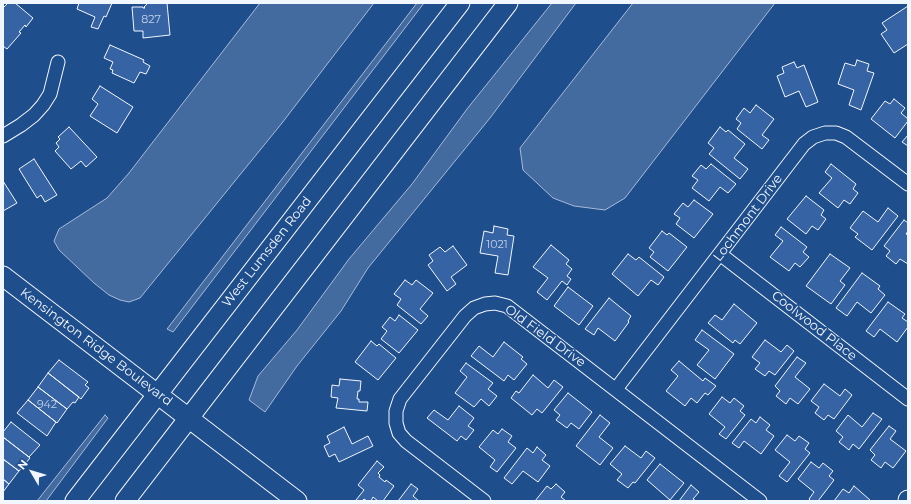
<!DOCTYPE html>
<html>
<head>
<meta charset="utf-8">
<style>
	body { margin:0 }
	#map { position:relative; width:911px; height:504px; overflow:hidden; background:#1f4e8c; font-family:Montserrat,sans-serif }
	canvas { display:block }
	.frame { position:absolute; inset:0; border:4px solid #f2f6ff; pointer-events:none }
	.north { position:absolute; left:12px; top:452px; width:40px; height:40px; -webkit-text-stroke:3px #1f4e8c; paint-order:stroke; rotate:308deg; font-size:11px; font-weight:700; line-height:16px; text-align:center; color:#f2f6ff }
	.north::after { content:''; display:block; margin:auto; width:14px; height:18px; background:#f2f6ff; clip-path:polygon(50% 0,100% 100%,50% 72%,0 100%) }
</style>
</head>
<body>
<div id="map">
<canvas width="911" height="504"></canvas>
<div class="frame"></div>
<div class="north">N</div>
</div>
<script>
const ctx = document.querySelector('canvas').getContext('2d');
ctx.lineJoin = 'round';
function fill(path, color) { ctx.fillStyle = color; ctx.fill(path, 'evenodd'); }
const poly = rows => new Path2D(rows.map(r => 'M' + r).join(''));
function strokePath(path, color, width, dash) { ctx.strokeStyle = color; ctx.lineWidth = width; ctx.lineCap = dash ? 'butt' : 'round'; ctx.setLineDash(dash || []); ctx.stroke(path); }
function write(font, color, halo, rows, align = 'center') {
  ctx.font = font + ' Montserrat,sans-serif'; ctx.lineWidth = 3; ctx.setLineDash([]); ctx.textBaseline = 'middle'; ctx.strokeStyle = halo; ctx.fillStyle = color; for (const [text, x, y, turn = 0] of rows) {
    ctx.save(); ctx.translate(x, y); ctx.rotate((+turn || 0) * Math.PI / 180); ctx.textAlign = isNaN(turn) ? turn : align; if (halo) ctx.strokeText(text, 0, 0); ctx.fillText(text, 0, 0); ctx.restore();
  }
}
const water = poly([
	[260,3,374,3,282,123,140,298,129,302,120,300,109,295,94,283,59,250,54,241,59,229,107,198,129,173,260,3],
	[417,3,424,3,173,332,167,329,417,3],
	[552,3,576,3,490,118,368,268,341,311,297,366,265,412,249,400,258,376,297,330,349,259,412,184,467,109,552,3],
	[633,3,775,3,625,198,605,210,574,206,553,198,523,170,520,148,633,3],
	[105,415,108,418,46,501,37,501,105,415]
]);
const building = poly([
	[8,3,15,3,33,18,26,27,25,25,19,32,21,33,7,49,3,46,3,8,8,3],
	[79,3,112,3,106,17,104,16,98,29,91,27,95,17,77,9,79,3],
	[148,3,167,3,170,35,143,38,143,31,134,31,132,7,143,7,143,8,145,8,144,7,148,3],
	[908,6,908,44,894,53,881,34,887,30,882,23,908,6],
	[110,45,144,60,143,62,150,66,146,74,140,72,134,83,112,73,113,70,110,69,113,62,104,58,110,45],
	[857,60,869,64,867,71,874,73,861,110,849,105,854,90,838,84,845,63,855,66,857,60],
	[794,62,797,68,804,65,818,102,806,107,799,91,785,97,777,76,784,73,782,67,794,62],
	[100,86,133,107,117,133,90,116,98,104,92,99,100,86],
	[894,99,905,108,901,113,908,119,908,121,895,138,871,119,885,101,890,104,894,99],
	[756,105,774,119,762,135,769,140,762,149,737,129,741,123,736,119,744,108,750,113,756,105],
	[69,127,97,157,86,167,81,161,71,169,55,151,59,147,56,143,60,139,58,137,69,127],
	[720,127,726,132,728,130,745,144,734,158,748,169,740,179,709,154,714,148,708,143,720,127],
	[908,135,908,146,902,142,908,135],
	[34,159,57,195,45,202,41,195,37,198,19,169,34,159],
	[711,164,736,184,728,193,720,187,709,201,692,188,698,180,692,176,701,165,706,169,711,164],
	[831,164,856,184,853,189,858,193,850,204,844,200,838,208,819,193,832,178,825,172,831,164],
	[3,181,17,203,3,211,3,181],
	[806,196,824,210,821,215,826,219,818,230,812,226,806,234,787,219,806,196],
	[694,200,713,214,694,238,676,224,680,218,674,214,683,203,688,207,694,200],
	[888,208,898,216,872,250,855,237,858,234,850,228,863,211,878,222,888,208],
	[904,220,908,223,908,231,906,234,908,235,908,264,900,259,896,264,886,256,890,251,884,246,904,220],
	[494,226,508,229,507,235,514,236,508,275,495,273,498,256,480,253,484,231,493,233,494,226],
	[781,227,807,247,803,252,809,257,800,267,795,263,789,271,770,257,783,241,775,235,781,227],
	[662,231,667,235,669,233,687,247,668,271,650,257,654,252,649,248,662,231],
	[551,245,569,260,566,264,572,269,567,276,571,279,567,285,562,281,547,300,537,292,548,278,533,267,551,245],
	[453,246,467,265,451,277,456,284,447,291,428,265,433,261,429,255,440,247,445,252,453,246],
	[628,254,636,260,639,257,664,277,658,285,651,280,638,296,612,274,628,254],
	[830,254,850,268,840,281,845,285,831,304,806,286,830,254],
	[862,273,880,286,878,289,885,295,871,313,857,302,847,316,836,308,862,273],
	[405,280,412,285,416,280,433,293,420,309,428,316,421,324,397,305,401,299,394,294,405,280],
	[568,287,593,306,579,325,554,306,568,287],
	[609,298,631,316,628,321,629,322,615,341,598,328,594,335,585,329,609,298],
	[888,302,905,314,902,318,908,322,908,327,897,342,880,329,874,337,866,331,888,302],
	[734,304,757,323,740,344,735,340,733,343,708,323,715,315,722,320,734,304],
	[399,315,418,330,399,353,381,339,387,331,382,327,390,317,395,321,399,315],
	[702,330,734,354,715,379,697,365,709,350,695,340,702,330],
	[765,340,781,352,787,345,794,351,775,375,769,371,765,376,755,369,760,363,752,357,765,340],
	[371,341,377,346,379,344,396,358,378,380,355,362,371,341],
	[504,342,523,357,521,359,527,364,514,380,508,375,504,381,471,356,479,346,493,357,504,342],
	[797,357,806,363,795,377,810,389,798,404,790,398,786,404,776,396,780,391,775,386,797,357],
	[59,360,88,382,85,385,89,388,81,399,48,373,59,360],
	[679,361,703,381,705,378,716,386,708,395,705,393,697,403,691,398,685,406,666,391,678,376,671,370,679,361],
	[466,363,493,383,488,389,497,396,489,406,481,399,474,407,455,393,467,377,460,371,466,363],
	[48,373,79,397,75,403,73,402,67,409,38,387,48,373],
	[533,375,548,388,554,380,563,387,542,413,537,409,532,415,511,398,516,391,519,393,533,375],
	[340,379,361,381,360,391,358,391,357,399,359,399,359,402,368,402,367,411,336,408,338,398,331,397,332,385,339,386,340,379],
	[824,384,840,396,845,389,852,395,834,419,828,415,824,420,815,413,819,407,811,401,824,384],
	[38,387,67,409,57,423,28,400,38,387],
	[568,393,592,412,579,429,571,423,567,428,556,420,560,415,554,410,568,393],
	[722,397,730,403,734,398,744,406,740,411,745,415,726,439,719,434,725,427,709,414,722,397],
	[28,400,56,422,47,436,17,413,28,400],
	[459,406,474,418,468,426,474,430,466,440,461,436,457,441,427,418,434,410,448,420,459,406],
	[873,413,882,419,859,449,853,444,849,450,839,442,843,437,836,431,848,415,862,427,873,413],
	[600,415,610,423,599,437,613,448,600,465,576,446,600,415],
	[760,417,770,425,766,430,774,436,761,454,744,441,739,448,732,443,751,419,756,423,760,417],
	[11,422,40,445,29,457,3,437,3,432,11,422],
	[889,426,896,431,890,439,906,451,893,468,885,462,881,468,871,460,875,455,870,450,889,426],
	[344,427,352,444,368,436,373,446,339,462,335,454,329,457,324,446,330,443,327,436,344,427],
	[502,429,512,436,508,442,516,448,497,472,490,467,495,460,479,447,493,430,498,434,502,429],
	[787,435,795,441,799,436,809,443,805,449,810,453,787,482,779,476,790,462,775,450,787,435],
	[3,437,30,458,19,471,3,459,3,437],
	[625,446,641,458,646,451,655,458,635,483,633,482,628,488,617,480,622,474,610,464,625,446],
	[537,447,546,455,542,460,550,466,538,482,523,471,512,484,504,478,527,448,533,453,537,447],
	[3,459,19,471,9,484,3,479,3,459],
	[377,461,384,467,378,473,380,475,379,477,385,482,386,480,394,486,383,501,378,501,373,497,371,501,367,501,364,499,362,501,358,501,356,500,364,490,358,485,377,461],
	[811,462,819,468,823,463,833,471,829,476,834,480,818,501,811,501,809,499,814,492,798,479,811,462],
	[660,464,684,483,670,500,647,480,660,464],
	[3,479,9,484,3,492,3,479],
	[411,484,418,489,413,496,419,501,398,501,411,484],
	[556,484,565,492,561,497,566,501,535,501,547,486,551,489,556,484],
	[691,485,699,492,693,499,696,501,679,501,691,485],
	[854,486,870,500,869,501,834,501,843,489,849,493,854,486]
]);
const street = poly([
	[3,136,21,125,34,115,43,105,50,94,58,62],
	[720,254,908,399],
	[616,389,804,144,813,137,825,133,836,133,846,137,908,184],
	[484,501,406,441,399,433,396,423,396,411,400,399,465,316,474,308,485,304,495,303,507,306,760,501]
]);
const secondary = poly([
	[3,276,297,501],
	[75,501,460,3],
	[125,501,508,3],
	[908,501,908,500]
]);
const numberNames = [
	["827",151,20],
	["1021",497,245],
	["942",47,405]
];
const streetNames = [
	["Lochmont Drive",748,218,-53],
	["West Lumsden Road",267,252,-52],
	["Coolwood Place",814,326,38],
	["Old Field Drive",545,336,36],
	["Kensington Ridge Boulevard",96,347,37]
];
fill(water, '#446ba0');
strokePath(water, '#a8bbd7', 1);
fill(building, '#3563a3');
strokePath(building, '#f2f6ff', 1);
strokePath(street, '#f2f6ff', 15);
strokePath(secondary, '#f2f6ff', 21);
strokePath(street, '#1f4e8c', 13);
strokePath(secondary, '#1f4e8c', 19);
write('11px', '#c3d1e8', null, numberNames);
write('13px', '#f2f6ff', '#1f4e8c', streetNames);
</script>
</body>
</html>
